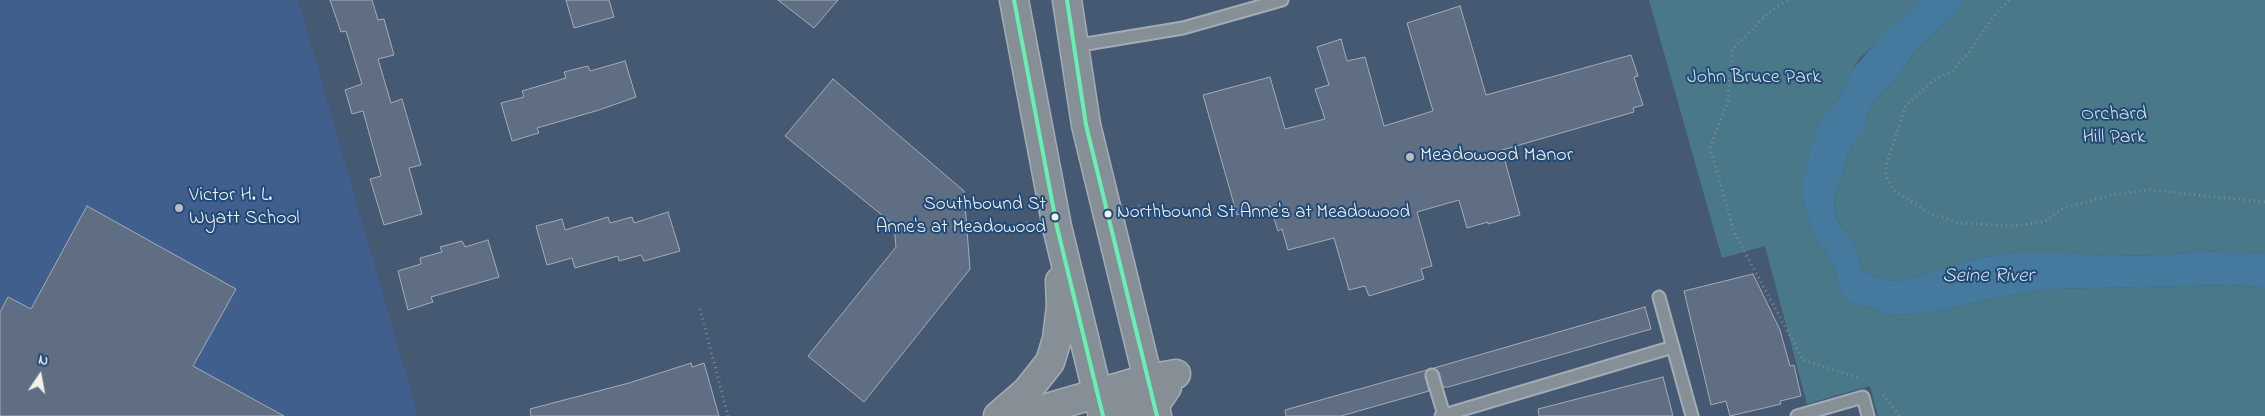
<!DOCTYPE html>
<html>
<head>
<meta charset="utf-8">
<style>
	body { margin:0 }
	#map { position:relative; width:2265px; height:416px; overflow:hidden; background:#455973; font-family:"Indie Flower",sans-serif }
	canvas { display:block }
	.north { position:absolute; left:15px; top:351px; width:50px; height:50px; -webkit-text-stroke:4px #1f4a7a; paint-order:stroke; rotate:12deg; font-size:14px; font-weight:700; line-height:20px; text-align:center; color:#f4f1e8 }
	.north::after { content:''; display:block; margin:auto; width:18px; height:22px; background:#f4f1e8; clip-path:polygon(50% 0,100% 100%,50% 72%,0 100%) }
</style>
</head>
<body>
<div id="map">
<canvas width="2265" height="416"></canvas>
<div class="north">N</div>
</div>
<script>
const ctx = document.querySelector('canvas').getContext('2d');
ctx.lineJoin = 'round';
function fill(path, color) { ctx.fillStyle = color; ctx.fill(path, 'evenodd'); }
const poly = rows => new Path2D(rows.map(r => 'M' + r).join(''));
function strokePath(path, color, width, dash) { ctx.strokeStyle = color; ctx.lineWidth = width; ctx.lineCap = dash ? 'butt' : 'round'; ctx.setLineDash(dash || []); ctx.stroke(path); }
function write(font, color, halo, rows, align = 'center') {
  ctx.font = font + ' "Indie Flower",sans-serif'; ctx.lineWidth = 4; ctx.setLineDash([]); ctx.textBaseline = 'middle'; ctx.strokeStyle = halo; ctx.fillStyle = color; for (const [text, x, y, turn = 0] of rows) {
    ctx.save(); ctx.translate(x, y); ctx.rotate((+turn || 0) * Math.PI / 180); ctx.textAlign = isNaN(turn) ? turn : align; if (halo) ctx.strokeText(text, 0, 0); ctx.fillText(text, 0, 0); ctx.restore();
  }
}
const built = poly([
	[0,0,298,0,418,416,0,416]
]);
const green = poly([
	[1649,0,1922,0,1860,58,1852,70,1839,98,1821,120,1815,135,1803,201,1818,243,1826,251,1833,264,1841,293,1849,303,1871,308,1885,314,1905,315,1928,313,2000,297,2049,289,2230,285,2265,287,2265,416,1878,416,1870,386,1807,404,1765,246,1722,258],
	[1965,0,2265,0,2265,254,2199,251,2165,255,2110,256,2066,253,2016,253,1982,257,1910,279,1893,281,1876,277,1862,270,1853,242,1836,219,1834,203,1837,187,1843,173,1847,155,1854,142,1864,132,1867,114,1874,101,1894,81,1919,47,1951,18]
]);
const water = poly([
	[1922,0,1965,0,1951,18,1919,47,1894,81,1874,101,1867,114,1864,132,1854,142,1847,155,1843,173,1837,187,1834,203,1836,219,1853,242,1862,270,1876,277,1893,281,1910,279,1982,257,2016,253,2066,253,2110,256,2165,255,2199,251,2265,254,2265,287,2230,285,2049,289,2000,297,1928,313,1905,315,1885,314,1871,308,1849,303,1841,293,1833,264,1826,251,1818,243,1813,230,1803,201,1802,184,1815,135,1821,120,1839,98,1852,70,1880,38]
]);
const building = poly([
	[330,0,372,0,378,20,384,19,394,55,378,59,391,103,402,99,421,165,409,168,422,214,384,225,370,179,381,176,363,111,352,114,345,90,362,84,346,31,341,32,330,0],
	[566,0,609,0,614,17,574,28,566,0],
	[778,0,838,0,814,28,778,0],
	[1460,6,1486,95,1631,55,1638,76,1634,77,1643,105,1633,108,1634,112,1502,150,1520,215,1488,224,1488,222,1467,228,1459,200,1417,212,1432,266,1421,269,1424,279,1369,296,1365,286,1349,290,1334,238,1288,250,1282,229,1278,231,1270,206,1237,215,1203,95,1270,77,1285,129,1325,119,1315,89,1329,85,1317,47,1341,39,1347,61,1365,57,1384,126,1433,111,1407,23,1460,6],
	[625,61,636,97,599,110,537,128,539,133,512,141,501,103,524,97,522,91,566,78,564,72,588,66,590,71,625,61],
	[833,79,964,191,970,269,864,402,808,356,896,247,894,225,785,136,833,79],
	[87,206,236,289,193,366,284,416,0,416,0,312,8,297,31,309,87,206],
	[668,212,680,251,644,261,641,255,619,261,618,256,575,268,572,258,547,265,536,226,562,219,565,230,608,217,610,223,632,217,634,223,668,212],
	[488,240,499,277,431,297,433,302,408,310,398,271,421,264,420,258,442,252,440,247,462,241,465,247,488,240],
	[1753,274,1780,330,1790,366,1794,365,1801,396,1780,401,1781,404,1730,416,1726,401,1711,405,1684,291,1753,274],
	[1645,307,1651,329,1448,387,1443,387,1439,372,1434,368,1645,307],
	[691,363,692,367,704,363,719,416,531,416,530,409,629,383,691,363],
	[1427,370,1425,377,1429,391,1341,416,1286,416,1285,410,1427,370],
	[1663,377,1673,416,1539,416,1538,409,1663,377]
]);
const path = poly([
	[1787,0,1767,14,1732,50,1728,101,1710,147,1734,232,1803,360,1859,378],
	[2009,0,1993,17,1970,51,1952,71,1933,81,1906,105,1886,165,1886,176,1895,191,1929,213,1959,223,2014,226,2044,222,2062,209,2111,195,2150,190,2265,202],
	[1134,208,1141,205],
	[1017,226,1028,222],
	[700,309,728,416],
	[1883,395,1900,416]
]);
const service = poly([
	[1074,46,1183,28,1282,0],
	[1659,297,1692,416],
	[1432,375,1444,415],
	[1441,416,1673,347],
	[1797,416,1863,397,1868,416]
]);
const tertiary = poly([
	[1020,416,1147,379,1176,374],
	[1112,416,1154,406,1167,387]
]);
const secondary = poly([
	[1014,0,1057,227,1103,416],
	[1067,0,1086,125,1157,416],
	[998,416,1027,391,1050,362,1057,339,1061,306,1060,281]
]);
const bus1 = poly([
	[1014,0,1057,227,1103,416],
	[1067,0,1086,125,1157,416]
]);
const markers = [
	[1410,157,5,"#b7bcbf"],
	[179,208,5,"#b7bcbf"],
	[1108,214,4.5,"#f4f1e8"],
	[1055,217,4.5,"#f4f1e8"]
];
const busNames = [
	["Southbound St",1046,206],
	["Anne's at Meadowood",1046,229],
	["Northbound St Anne's at Meadowood",1117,214,"left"]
];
const parkNames = [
	["John Bruce Park",1754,79],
	["Orchard",2114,116],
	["Hill Park",2114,139]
];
const poiNames = [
	["Meadowood Manor",1420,157],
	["Victor H. L.",189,197],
	["Wyatt School",189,220]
];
const waterNames = [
	["Seine River",1988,278]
];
fill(built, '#405f8d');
fill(green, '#497888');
fill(water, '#45799d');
fill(building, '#606e83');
strokePath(building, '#a3acb6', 1);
strokePath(service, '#a3acb6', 15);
strokePath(tertiary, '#a3acb6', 31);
strokePath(secondary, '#a3acb6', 31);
strokePath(path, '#818a95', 3, [1, 4]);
strokePath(service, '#878f96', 11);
strokePath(tertiary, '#878f96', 28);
strokePath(secondary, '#878f96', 28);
strokePath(bus1, '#66f0b2', 4);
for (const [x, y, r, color] of markers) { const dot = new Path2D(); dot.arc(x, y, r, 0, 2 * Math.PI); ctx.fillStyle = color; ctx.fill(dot); strokePath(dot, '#1f4a7a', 2); }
write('19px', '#f4f1e8', '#1f4a7a', busNames, 'right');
write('20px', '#dae0da', '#1f4a7a', parkNames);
write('20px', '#f4f1e8', '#1f4a7a', poiNames, 'left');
write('italic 21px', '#dadfdd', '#1f4a7a', waterNames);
</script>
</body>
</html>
